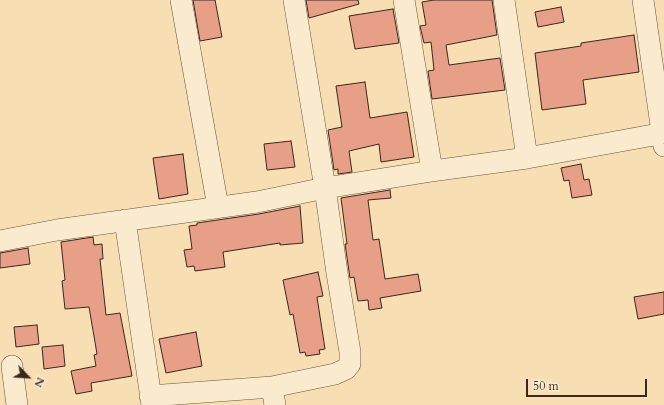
<!DOCTYPE html>
<html>
<head>
<meta charset="utf-8">
<style>
	body { margin:0 }
	#map { position:relative; width:664px; height:405px; overflow:hidden; background:#f7dfb3; font-family:Cardo,serif }
	canvas { display:block }
	.north { position:absolute; left:8px; top:357px; width:40px; height:40px; -webkit-text-stroke:3px #faeace; paint-order:stroke; rotate:115deg; font-size:11px; font-weight:700; line-height:16px; text-align:center; color:#3b271b }
	.north::after { content:''; display:block; margin:auto; width:14px; height:18px; background:#3b271b; clip-path:polygon(50% 0,100% 100%,50% 72%,0 100%) }
	.scale { position:absolute; left:526px; top:379px; width:121px; height:18px; box-sizing:border-box; border:2px solid #3b271b; border-top:0; padding-left:5px; font-size:12px; line-height:14px; white-space:nowrap; color:#3b271b; -webkit-text-stroke:3px #faeace; paint-order:stroke }
</style>
</head>
<body>
<div id="map">
<canvas width="664" height="405"></canvas>
<div class="north">N</div>
<div class="scale">50 m</div>
</div>
<script>
const ctx = document.querySelector('canvas').getContext('2d');
ctx.lineJoin = 'round';
function fill(path, color) { ctx.fillStyle = color; ctx.fill(path, 'evenodd'); }
const poly = rows => new Path2D(rows.map(r => 'M' + r).join(''));
function strokePath(path, color, width, dash) { ctx.strokeStyle = color; ctx.lineWidth = width; ctx.lineCap = dash ? 'butt' : 'round'; ctx.setLineDash(dash || []); ctx.stroke(path); }
const building = poly([
	[193,0,215,0,222,37,200,41,193,0],
	[306,0,358,0,359,4,309,18,306,0],
	[434,0,492,0,497,35,446,45,449,65,500,58,505,90,432,99,428,71,434,70,431,42,424,43,420,26,426,25,422,2,434,0],
	[561,7,564,22,538,27,535,12,561,7],
	[393,9,399,43,355,49,349,16,393,9],
	[634,35,639,72,583,80,586,104,542,110,535,53,581,46,581,43,634,35],
	[365,82,370,118,407,112,414,157,381,162,379,144,349,151,352,172,338,174,338,169,334,170,328,130,342,127,336,86,365,82],
	[291,141,295,167,267,170,264,144,291,141],
	[183,154,188,194,159,199,153,158,183,154],
	[581,164,584,180,589,179,592,195,572,198,569,180,564,181,561,168,581,164],
	[390,190,391,198,368,200,373,240,379,239,385,279,418,274,421,291,380,298,382,308,369,310,368,300,358,301,354,277,350,278,345,244,347,244,341,198,390,190],
	[300,206,303,243,280,245,280,243,223,252,225,267,195,271,194,266,187,267,184,250,192,249,189,226,197,225,197,223,259,214,300,206],
	[93,237,94,245,102,244,103,259,100,259,106,315,120,313,132,376,91,383,92,391,76,394,71,371,96,366,94,355,97,354,89,307,65,309,62,281,65,280,61,242,93,237],
	[28,248,30,264,0,268,0,253,28,248],
	[318,272,323,296,317,297,325,349,319,350,320,354,306,356,305,352,300,353,293,314,290,315,283,280,318,272],
	[664,292,664,314,638,319,634,297,664,292],
	[37,325,39,344,16,347,14,327,37,325],
	[196,332,202,366,166,373,159,339,196,332],
	[63,345,65,366,44,369,42,347,63,345]
]);
const minor = poly([
	[181,0,218,207],
	[404,0,432,171],
	[504,0,527,158],
	[643,0,664,146],
	[125,220,152,405],
	[0,241,57,230,257,202,325,188,432,171,527,158,664,133],
	[12,366,17,405],
	[272,387,275,405],
	[150,396,272,387,335,374,346,369,350,364,350,352,337,273,325,188,294,0]
]);
fill(building, '#e79f87');
strokePath(building, '#3b271b', 1);
strokePath(minor, '#6a5541', 22);
strokePath(minor, '#faeace', 21);
</script>
</body>
</html>
